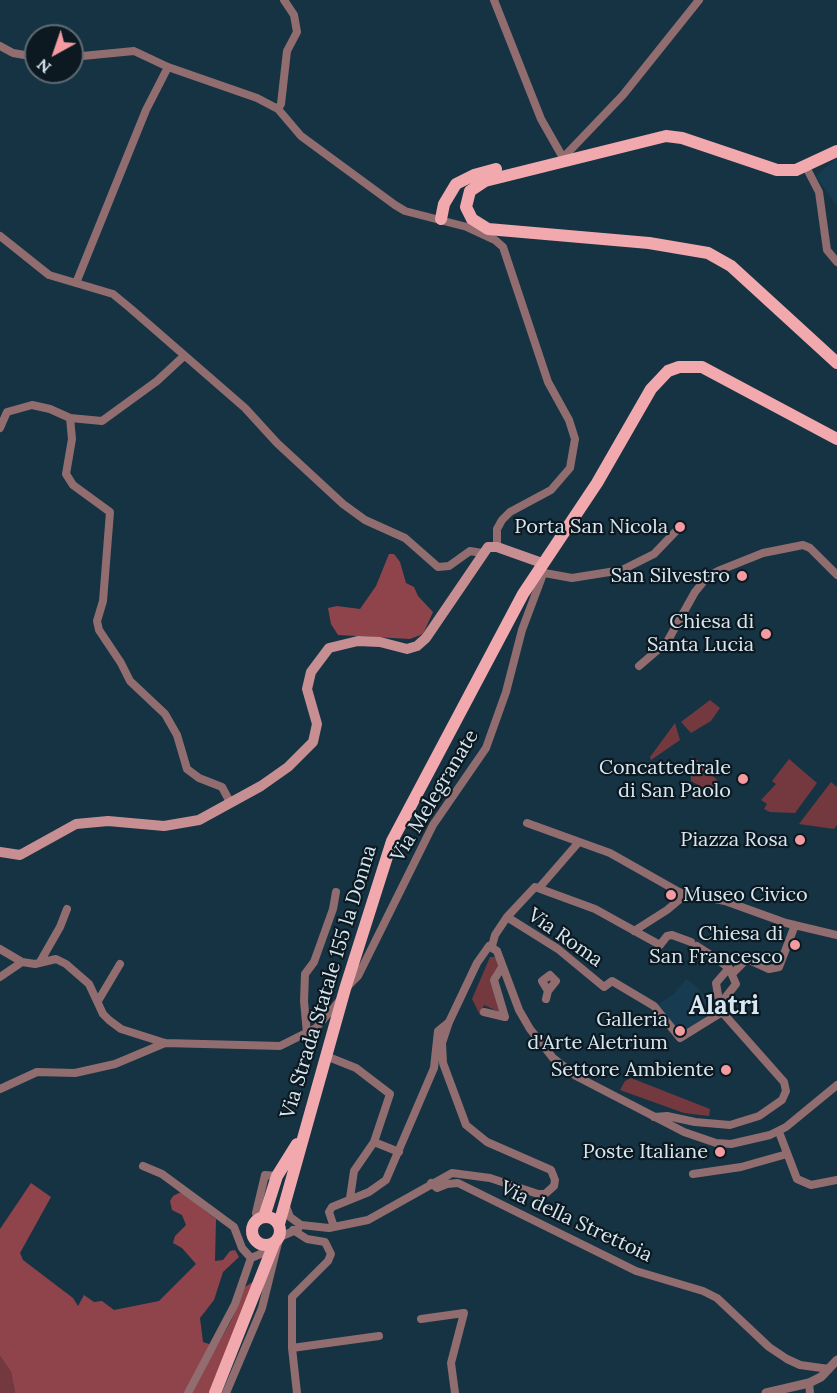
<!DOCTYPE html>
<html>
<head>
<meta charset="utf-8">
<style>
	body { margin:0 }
	#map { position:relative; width:837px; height:1393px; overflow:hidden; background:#163343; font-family:Lora,serif }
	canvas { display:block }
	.north { position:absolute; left:24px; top:24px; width:60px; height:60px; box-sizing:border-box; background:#0d1920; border:2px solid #5d6b74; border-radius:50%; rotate:220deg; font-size:16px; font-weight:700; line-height:24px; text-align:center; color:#d6e7f1 }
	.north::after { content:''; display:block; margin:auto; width:21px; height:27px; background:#f49aa1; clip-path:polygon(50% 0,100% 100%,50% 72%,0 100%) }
</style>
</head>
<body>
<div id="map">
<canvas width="837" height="1393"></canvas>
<div class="north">N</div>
</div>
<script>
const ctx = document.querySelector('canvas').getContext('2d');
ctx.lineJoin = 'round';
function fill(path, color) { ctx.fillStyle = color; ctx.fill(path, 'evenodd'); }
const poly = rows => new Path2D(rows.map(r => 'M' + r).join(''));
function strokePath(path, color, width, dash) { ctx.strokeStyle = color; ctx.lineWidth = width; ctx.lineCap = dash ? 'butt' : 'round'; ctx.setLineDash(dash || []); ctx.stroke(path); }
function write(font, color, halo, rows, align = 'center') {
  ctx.font = font + ' Lora,serif'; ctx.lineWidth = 4.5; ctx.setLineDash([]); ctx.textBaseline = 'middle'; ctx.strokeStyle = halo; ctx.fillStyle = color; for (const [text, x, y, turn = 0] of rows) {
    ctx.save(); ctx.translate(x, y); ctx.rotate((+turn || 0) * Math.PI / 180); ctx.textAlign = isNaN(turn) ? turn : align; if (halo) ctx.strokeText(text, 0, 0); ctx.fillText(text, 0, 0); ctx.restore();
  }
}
const built = poly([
	[837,158,837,206,816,176],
	[686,979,698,988,717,1013,680,1036,656,1006,675,993]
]);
const green = poly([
	[710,700,720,708,711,721,691,733,681,722],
	[675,723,680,740,651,760,650,757],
	[691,756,716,772,713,776,717,780,716,795,691,781],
	[789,759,817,783,795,813,770,812,764,809,767,804,761,800,776,784,772,781],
	[831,782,837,787,837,825,834,829,799,824],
	[490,957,496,957,499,966,496,982,508,1016,484,1005,480,1015,472,999],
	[631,1078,710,1109,709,1116,684,1113,620,1090,625,1081],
	[0,1356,11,1372,15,1393,0,1393]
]);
const forest = poly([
	[389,554,394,554,400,562,406,583,414,587,418,596,433,612,423,634,410,639,338,635,331,624,328,608,337,606,360,609,376,586],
	[31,1183,51,1197,20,1253,23,1260,73,1298,78,1306,84,1295,94,1302,102,1301,114,1310,159,1301,196,1264,182,1248,173,1243,175,1236,186,1225,182,1215,172,1210,170,1201,173,1196,181,1192,216,1219,215,1261,223,1260,230,1251,235,1250,239,1257,223,1272,214,1300,200,1318,203,1342,212,1345,184,1393,15,1393,11,1372,0,1356,0,1229],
	[254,1281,210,1393,191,1393,231,1321,245,1287]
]);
const minor = poly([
	[494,0,541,119,562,156],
	[0,46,13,53,36,57],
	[72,57,134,51,168,67,257,98,278,109,301,136,395,205,405,211,467,227,477,224],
	[278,109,281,104,287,51,297,32,294,15,284,0],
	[558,163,623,95,699,0],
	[806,167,819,192,827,250,837,262],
	[467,227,495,240,503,247,548,382,569,420,575,439,570,468,551,490,510,512,502,520,497,529,497,547],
	[0,236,49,275,113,294,130,308,245,408,277,443,343,504,365,520,405,538,438,567,449,566,470,551,482,553],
	[76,283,146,110,168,67],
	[70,418,72,439,66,474,73,485,110,512,103,601,97,621,99,630,121,663,130,681,165,714,177,735,187,769,199,778,222,787,230,802],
	[0,428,7,412,32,405,50,409,70,418,102,421,157,381,184,356],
	[539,572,572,578,622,570,654,554,679,528],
	[639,666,667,642,695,592,708,576,718,571,763,553,803,545,810,548,837,575],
	[527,823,610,853,679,892,725,901,786,923,837,935],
	[539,888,578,843],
	[507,917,558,949,604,987,612,981,654,1006,680,1038,722,1012],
	[634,931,667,910,686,894],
	[492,946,495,935,507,917,535,887,595,909,660,945,667,936,672,935,691,942],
	[697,946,711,955],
	[0,949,22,962,35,964,56,959,66,964,89,984,103,1014,109,1020,121,1029,165,1043,280,1046,316,1028,340,1000],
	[718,960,729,968,736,984,721,1003],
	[40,962,60,927,67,909],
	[732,974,747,959,769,969,779,967,795,925],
	[0,977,22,962],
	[348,986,358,976,433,825,486,748,506,692,522,630,543,574],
	[546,999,548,991,556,981,550,975,542,981,548,991],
	[98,1001,120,964],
	[720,1007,716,983,729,968],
	[484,1012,505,1017,494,980,502,967],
	[307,1034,304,1001,305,974,314,962,333,909,336,892],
	[326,1056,356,1068,390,1094,374,1142,354,1171,350,1198],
	[0,1089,37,1072,75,1073,115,1064,165,1043],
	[654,1117,667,1116,695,1122,730,1125,759,1116,782,1100,786,1091,784,1082,722,1012],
	[779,1132,797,1179,811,1185,837,1180],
	[374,1142,399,1152],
	[143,1166,162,1174,234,1227,242,1248,251,1258],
	[693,1174,741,1167,787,1154],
	[431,1183,437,1188,447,1184,458,1183,636,1271,703,1291,717,1298,769,1347,787,1359,800,1365,829,1369],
	[285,1204,290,1217,301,1225,329,1228,368,1220,452,1173,490,1178,538,1194,545,1194,554,1186,555,1180,551,1170,487,1142,466,1125,443,1063,442,1043,449,1022,477,963,489,946,497,951,519,1010,530,1029,553,1058,576,1076,684,1132,716,1143,731,1144,770,1135,786,1127,837,1085],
	[256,1213,265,1175,277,1176],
	[334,1227,329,1212,332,1207,369,1192,386,1180,434,1068,438,1031,449,1022],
	[293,1230,307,1239,325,1242,331,1254,328,1261,292,1297,292,1348,297,1393],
	[280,1237,298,1229],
	[421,1319,464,1313,451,1363,455,1393],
	[292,1348,379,1336],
	[809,1383,810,1393],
	[188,1393,235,1304,251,1258,263,1253],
	[226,1393,262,1308,279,1239]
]);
const tertiary = poly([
	[766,1393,809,1383,821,1377,837,1360]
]);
const secondary = poly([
	[0,852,20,855,76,824,108,821,164,826,199,820,261,786,288,767,313,742,317,724,307,689,311,672,329,648,358,641,380,642,407,649,417,646,426,638,488,547,497,547,542,563]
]);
const primary = poly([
	[837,151,796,170,777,170,682,138,666,136,485,181,470,191,466,207,472,219,488,229,649,243,708,253,731,266,837,363],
	[441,219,444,204,456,184,474,175,496,169],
	'252 1231a14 14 0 1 1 28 0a14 14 0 1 1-28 0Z',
	[264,1217,277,1176,297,1144],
	[279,1224,345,989,392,841,523,594,597,483,651,389,668,371,679,367,702,367,837,439],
	[215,1393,274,1244]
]);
const markers = [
	[680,527,6,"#f49aa1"],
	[742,576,6,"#f49aa1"],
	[766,634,6,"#f49aa1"],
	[743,779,6,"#f49aa1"],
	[800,840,6,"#f49aa1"],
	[671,895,6,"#f49aa1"],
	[795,945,6,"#f49aa1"],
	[680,1031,6,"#f49aa1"],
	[726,1070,6,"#f49aa1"],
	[720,1152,6,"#f49aa1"]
];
const poiNames = [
	["Porta San Nicola",668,527],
	["San Silvestro",730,576],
	["Chiesa di",754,622],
	["Santa Lucia",754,645],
	["Concattedrale",731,768],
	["di San Paolo",731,791],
	["Piazza Rosa",788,840],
	["Museo Civico",683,895,"left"],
	["Chiesa di",783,934],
	["San Francesco",783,957],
	["Galleria",668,1020],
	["d'Arte Aletrium",668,1043],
	["Settore Ambiente",714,1070],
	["Poste Italiane",708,1152]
];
const streetNames = [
	["Via Melegranate",435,796,-59],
	["Via Roma",565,938,35],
	["Via Strada Statale 155 la Donna",329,982,-73],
	["Via della Strettoia",576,1222,25]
];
const districtNames = [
	["Alatri",724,1007]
];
fill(built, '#173c51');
fill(green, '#74393f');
fill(forest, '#8f444c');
strokePath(minor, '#916d6f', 8);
strokePath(tertiary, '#916d6f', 9);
strokePath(secondary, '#c88f93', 10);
strokePath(primary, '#f2a9ae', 12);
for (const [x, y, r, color] of markers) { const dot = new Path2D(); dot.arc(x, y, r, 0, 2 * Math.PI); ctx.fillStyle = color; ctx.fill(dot); strokePath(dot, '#0d1920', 2); }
write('20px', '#d6e7f1', '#0d1920', poiNames, 'right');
write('20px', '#d6e7f1', '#0d1920', streetNames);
write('bold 26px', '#d6e7f1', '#0d1920', districtNames);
</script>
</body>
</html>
